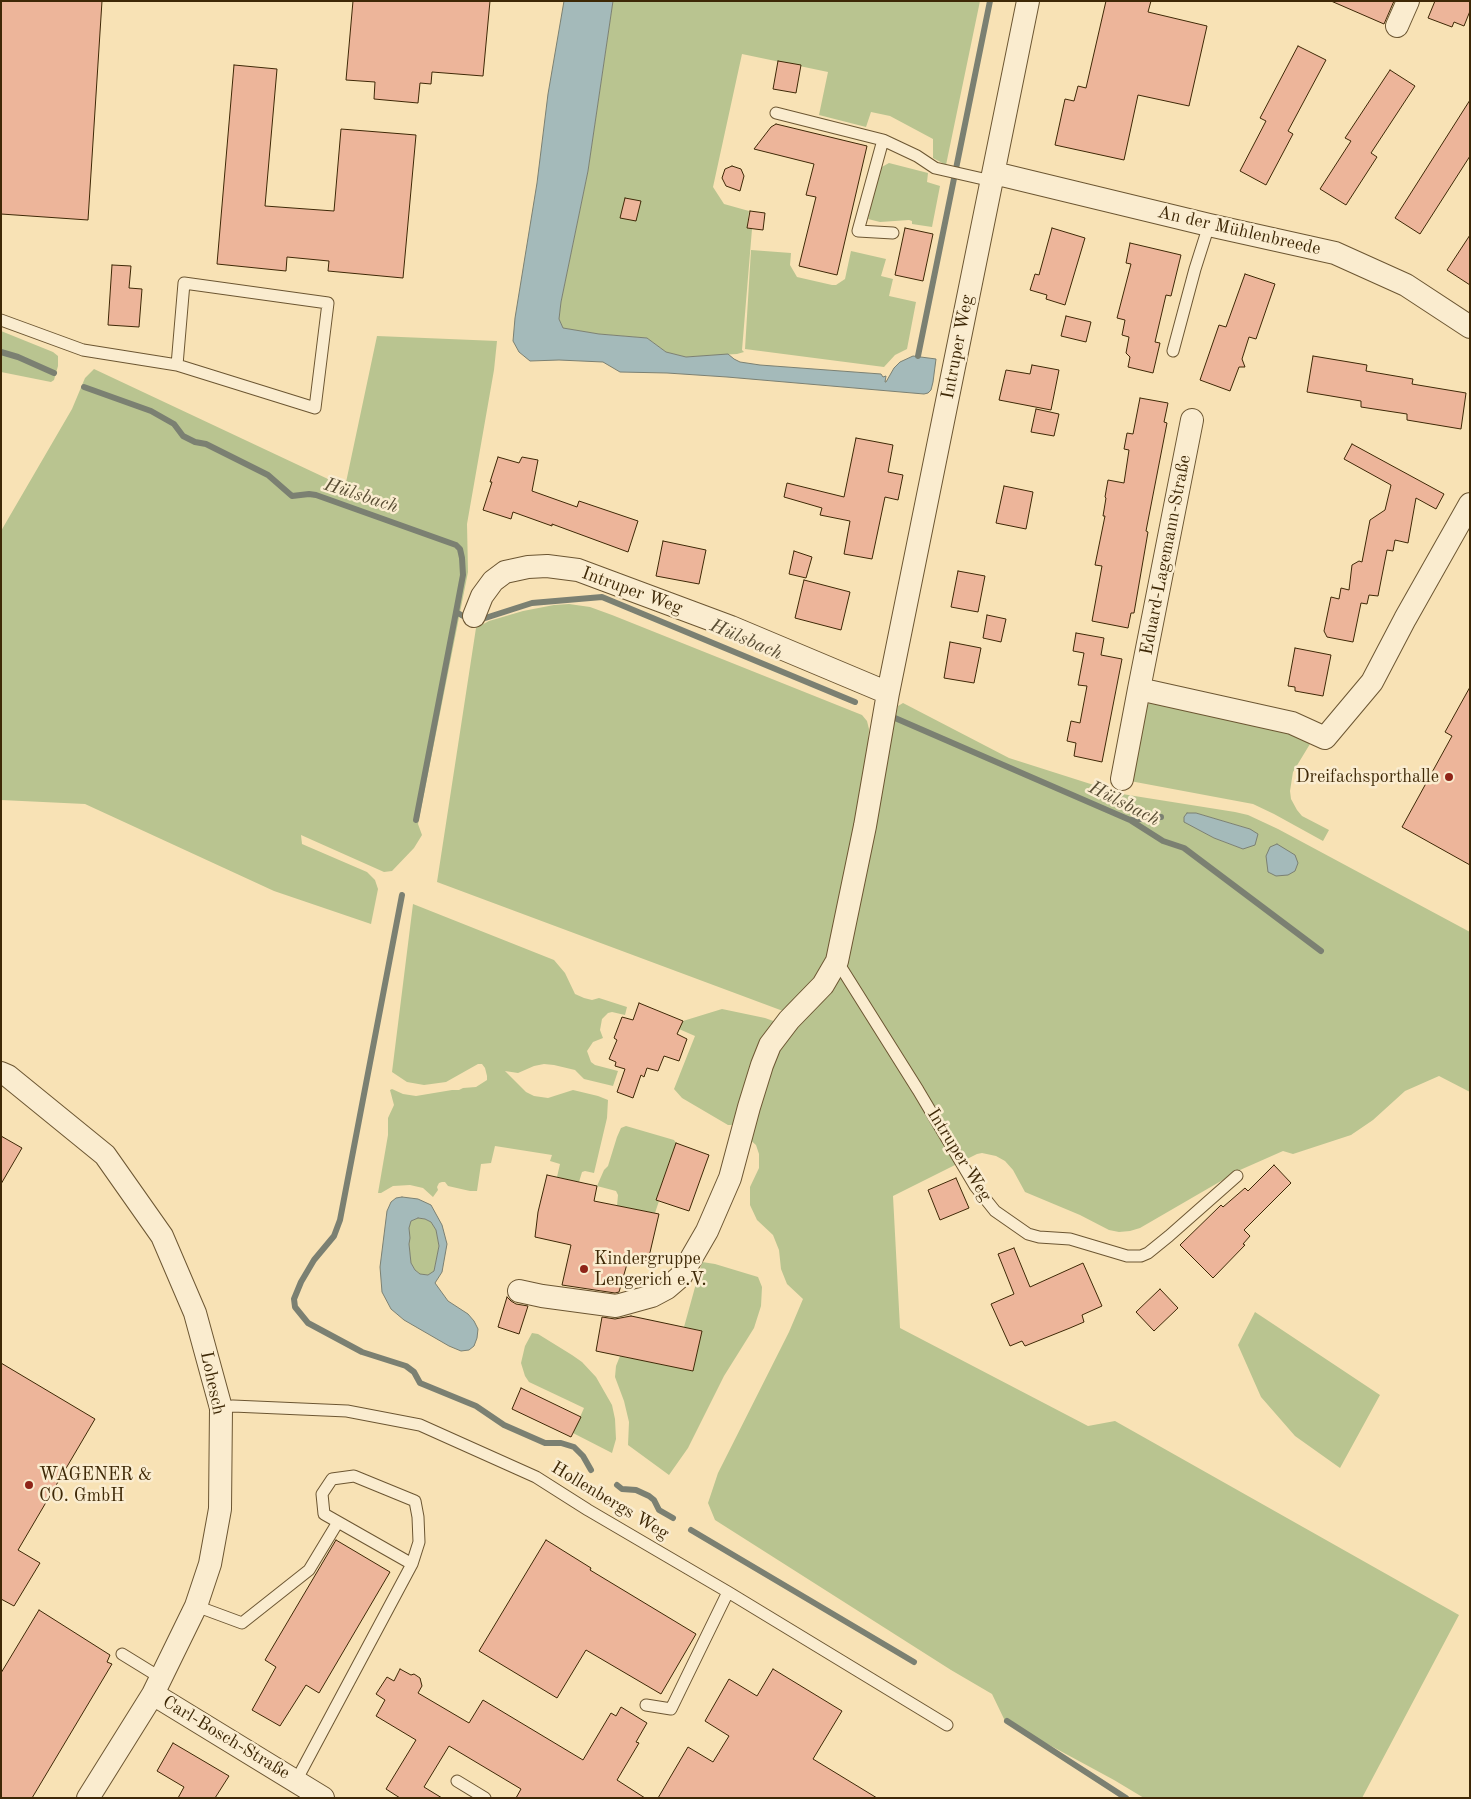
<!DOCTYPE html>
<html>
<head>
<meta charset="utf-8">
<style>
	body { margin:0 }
	#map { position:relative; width:1471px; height:1799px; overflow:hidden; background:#f8e2b5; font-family:"Old Standard TT",serif }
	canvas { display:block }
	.frame { position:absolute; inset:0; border:2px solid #3e2806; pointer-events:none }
</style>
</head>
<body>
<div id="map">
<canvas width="1471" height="1799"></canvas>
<div class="frame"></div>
</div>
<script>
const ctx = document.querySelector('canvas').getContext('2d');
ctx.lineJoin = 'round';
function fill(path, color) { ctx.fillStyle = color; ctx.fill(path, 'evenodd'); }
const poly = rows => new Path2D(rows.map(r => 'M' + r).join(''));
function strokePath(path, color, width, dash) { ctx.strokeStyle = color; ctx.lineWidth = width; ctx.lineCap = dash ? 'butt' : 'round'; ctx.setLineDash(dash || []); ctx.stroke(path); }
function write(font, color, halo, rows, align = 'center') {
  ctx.font = font + ' "Old Standard TT",serif'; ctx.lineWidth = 5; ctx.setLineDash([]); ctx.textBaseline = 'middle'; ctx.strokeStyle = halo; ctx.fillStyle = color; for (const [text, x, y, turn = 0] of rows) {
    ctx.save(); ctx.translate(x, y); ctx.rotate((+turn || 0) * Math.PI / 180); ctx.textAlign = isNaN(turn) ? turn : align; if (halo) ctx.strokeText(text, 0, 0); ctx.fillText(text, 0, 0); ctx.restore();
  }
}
const green = poly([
	[613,1,980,1,946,165,933,158,933,139,890,116,871,112,866,127,819,115,828,72,742,54,713,187,724,204,749,211,747,228,752,229,742,350,744,352,737,354,686,357,666,352,647,338,599,334,563,328,559,319,561,302,588,171],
	[889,163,928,173,927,182,940,186,932,227,912,224,912,221,909,220,880,222,868,219,880,168],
	[751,250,791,253,790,265,797,277,832,285,836,285,845,279,851,251,886,259,881,276,893,279,889,296,916,302,907,349,895,355,884,367,745,349],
	[1,331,53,352,58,356,58,366,54,380,51,382,1,372],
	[377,336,497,341,494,370,467,524,468,572,418,824,422,835,414,848,392,871,384,872,301,835,302,844,367,872,375,880,378,889,371,924,274,891,85,804,1,800,1,531,72,409,85,378,94,369,345,487],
	[569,604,590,607,612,615,862,715,867,721,869,729,868,749,840,905,827,964,815,984,783,1011,437,882,476,628,489,621,523,611,554,605],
	[1155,700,1313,739,1293,772,1290,791,1291,799,1297,810,1302,816,1329,830,1323,841,1274,814,1253,804,1130,781,1145,706],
	[903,703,1009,758,1122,794,1235,812,1248,815,1278,829,1470,932,1470,1092,1439,1076,1405,1091,1373,1120,1351,1135,1293,1154,1283,1151,1240,1170,1140,1228,1130,1231,1119,1232,1109,1230,1080,1215,1025,1192,1013,1170,1005,1161,996,1156,982,1153,977,1154,893,1196,900,1328,1088,1426,1115,1421,1459,1615,1362,1798,1144,1798,1114,1780,1005,1721,992,1694,951,1670,715,1520,708,1503,718,1473,789,1332,803,1299,787,1284,781,1269,779,1250,773,1235,757,1220,750,1205,750,1187,759,1168,759,1154,756,1145,748,1138,779,1046,847,968,891,738,898,706],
	[1196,813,1250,829,1243,849,1214,838,1185,822],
	[413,904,554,960,565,973,575,994,584,998,592,1000,599,998,627,1007,625,1015,612,1012,608,1013,602,1019,600,1030,603,1038,593,1042,587,1051,591,1062,595,1065,618,1071,613,1086,584,1079,575,1070,554,1065,544,1064,534,1066,518,1073,505,1071,526,1092,534,1096,548,1098,573,1090,598,1096,608,1100,607,1118,594,1173,585,1171,582,1172,579,1182,557,1177,560,1164,550,1161,552,1155,495,1146,491,1163,481,1164,477,1191,470,1191,448,1186,445,1182,442,1182,439,1183,437,1187,438,1190,433,1197,423,1188,410,1185,393,1186,381,1193,378,1193,388,1135,388,1118,394,1105,390,1090,392,1089,403,1094,416,1096,452,1090,459,1090,463,1088,476,1087,487,1080,487,1076,485,1068,482,1064,478,1064,446,1082,424,1085,407,1082,392,1072],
	[722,1009,765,1018,779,1023,736,1124,731,1125,728,1125,682,1098,674,1089,695,1036,679,1029,683,1021],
	[626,1126,674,1140,676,1143,656,1200,659,1201,655,1213,617,1206,618,1195,616,1191,597,1186,604,1170,608,1166,617,1137,621,1128],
	[418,1218,425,1219,431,1222,436,1230,439,1246,434,1272,428,1275,420,1274,415,1270,411,1263,409,1244,410,1238,409,1228,411,1221],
	[702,1262,715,1264,758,1277,762,1287,761,1306,754,1328,724,1376,688,1448,669,1475,628,1445,629,1422,624,1401,615,1377,616,1366,620,1356,693,1371,702,1331,684,1327],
	[1255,1312,1380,1395,1340,1468,1295,1436,1261,1397,1238,1345],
	[532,1333,538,1334,572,1355,582,1362,596,1377,612,1405,615,1419,616,1439,612,1453,573,1433,584,1408,529,1382,525,1376,521,1363,525,1346]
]);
const water = poly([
	[564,1,613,1,588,171,561,302,559,319,563,328,599,334,647,338,666,352,686,357,728,354,734,359,740,362,760,365,881,374,883,377,886,376,885,382,886,382,894,368,900,362,913,356,936,359,933,382,931,390,928,393,924,394,727,377,667,373,620,372,603,362,559,360,530,361,519,352,513,341,515,318,537,183,548,94,564,1],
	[1187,813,1196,813,1250,829,1258,834,1255,845,1243,849,1214,838,1184,822,1184,817,1187,813],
	[1277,844,1295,855,1298,863,1295,871,1288,875,1276,876,1268,872,1266,856,1270,847,1277,844],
	[402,1197,418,1199,431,1205,442,1225,447,1244,442,1272,435,1283,448,1301,468,1314,474,1321,478,1329,477,1338,474,1346,469,1350,461,1351,449,1346,404,1320,391,1309,382,1292,380,1267,387,1211,391,1202,396,1198,402,1197],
	[418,1218,425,1219,431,1222,436,1230,439,1246,434,1271,428,1275,420,1274,415,1270,411,1263,409,1244,410,1238,409,1228,411,1221,418,1218]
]);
const stream = poly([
	[1,352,18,357,54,373],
	[918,356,990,1],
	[84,387,151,411,174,424,183,436,195,442,206,444,268,475,292,496,309,494,316,495,456,545,460,549,462,558,463,575,456,612,465,617],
	[479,620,532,603,602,597,855,702],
	[895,718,1130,820,1163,841,1184,848,1321,951],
	[416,820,456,612],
	[1130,820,1161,817],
	[402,895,340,1220,334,1236,314,1260,301,1282,294,1299,295,1307,308,1323,362,1352,406,1366,414,1372,420,1383,476,1406,504,1425,545,1443,561,1443,574,1447,583,1456,591,1470],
	[617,1485,622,1489,636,1490,649,1496,654,1500,659,1510,673,1518],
	[691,1530,914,1662],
	[1007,1721,1126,1798]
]);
const building = poly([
	[1,1,102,1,88,220,1,214,1,1],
	[353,1,490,1,483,76,432,72,431,84,420,83,418,103,374,99,375,82,346,80,353,1],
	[1106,1,1151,1,1148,12,1207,26,1189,106,1138,95,1124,160,1055,145,1065,99,1074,101,1078,86,1086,88,1106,1],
	[1331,1,1394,1,1384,24,1331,1],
	[1435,1,1470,1,1470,11,1464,26,1454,22,1452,27,1428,18,1435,1],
	[1298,46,1326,60,1288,131,1293,134,1266,185,1240,171,1266,121,1260,118,1298,46],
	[778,61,801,65,796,93,773,89,778,61],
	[234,65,277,69,265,206,334,211,341,129,416,135,403,278,328,271,329,261,287,257,286,271,217,264,234,65],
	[1390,70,1415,86,1371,153,1377,157,1346,205,1320,189,1351,141,1345,138,1390,70],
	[1470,100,1470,156,1420,234,1395,218,1470,100],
	[776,124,867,146,837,275,799,266,816,197,806,195,814,164,754,149,771,127,776,124],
	[732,166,741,169,744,176,740,191,726,186,722,178,725,169,732,166],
	[625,198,641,201,636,221,620,218,625,198],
	[750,211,765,213,763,230,747,228,750,211],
	[905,228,933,234,923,281,895,275,905,228],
	[1052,228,1085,238,1065,305,1046,299,1047,295,1030,290,1035,274,1039,275,1052,228],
	[1470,235,1470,285,1447,270,1470,235],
	[1130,243,1181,255,1171,296,1166,295,1155,342,1160,343,1153,373,1128,367,1130,357,1126,353,1129,337,1122,335,1125,320,1117,318,1131,264,1126,263,1130,243],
	[112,265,131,266,129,288,142,289,139,327,108,325,112,265],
	[1245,274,1275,284,1256,339,1249,337,1242,359,1245,367,1239,367,1230,391,1200,380,1219,325,1226,327,1245,274],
	[1066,316,1091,322,1086,342,1061,336,1066,316],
	[1313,356,1367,365,1366,371,1413,379,1412,384,1466,393,1461,429,1407,420,1407,414,1361,407,1361,401,1307,392,1313,356],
	[1032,365,1059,370,1051,410,999,400,1006,370,1030,374,1032,365],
	[1140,398,1168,403,1164,422,1167,423,1146,531,1148,532,1134,613,1131,613,1128,628,1092,621,1102,566,1095,565,1105,516,1103,516,1106,498,1105,497,1108,480,1124,483,1129,450,1124,449,1127,433,1133,434,1140,398],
	[1036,409,1059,414,1054,436,1031,432,1036,409],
	[856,438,893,445,888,472,903,475,898,500,885,497,872,559,844,554,850,521,820,515,822,508,784,497,787,483,844,497,856,438],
	[1352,444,1444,494,1436,509,1416,498,1408,543,1395,540,1393,551,1387,550,1378,596,1369,595,1367,604,1361,603,1353,642,1327,637,1324,631,1331,597,1339,599,1341,588,1349,590,1352,565,1359,561,1362,562,1370,520,1385,510,1391,485,1344,459,1352,444],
	[498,457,519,463,522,457,538,460,532,491,577,507,579,501,638,521,628,552,552,524,552,526,513,512,511,519,483,510,492,482,490,482,498,457],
	[1004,486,1033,492,1026,529,996,523,1004,486],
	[663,541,706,550,699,584,656,576,663,541],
	[794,551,812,557,806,578,789,574,794,551],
	[958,571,985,576,978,612,951,607,958,571],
	[804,580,850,592,841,630,795,618,804,580],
	[987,615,1006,619,1001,642,983,638,987,615],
	[1076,633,1104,638,1101,655,1122,659,1102,762,1074,756,1076,743,1067,741,1071,721,1080,723,1087,686,1078,685,1084,653,1073,651,1076,633],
	[950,642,981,648,974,683,944,678,950,642],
	[1295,648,1331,655,1323,696,1295,691,1295,687,1288,686,1295,648],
	[1470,687,1470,865,1402,827,1452,736,1445,732,1470,687],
	[639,1003,683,1021,677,1034,687,1039,679,1061,664,1056,658,1071,647,1068,644,1077,641,1075,633,1098,617,1092,625,1069,615,1066,616,1062,609,1059,617,1040,614,1038,622,1017,633,1020,639,1003],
	[1,1136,22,1148,1,1184,1,1136],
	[676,1143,709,1155,689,1211,656,1200,676,1143],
	[1274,1165,1291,1183,1244,1230,1250,1236,1243,1244,1245,1245,1213,1278,1180,1245,1221,1205,1223,1207,1245,1188,1248,1191,1274,1165],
	[547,1175,597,1186,594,1201,659,1214,648,1261,629,1257,619,1292,615,1293,562,1285,571,1245,535,1237,538,1212,547,1175],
	[956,1178,969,1208,940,1220,928,1190,956,1178],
	[1014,1248,1030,1287,1083,1263,1102,1306,1082,1315,1084,1322,1070,1328,1025,1346,1022,1341,1010,1346,991,1304,1014,1294,998,1254,1014,1248],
	[1160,1289,1178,1308,1154,1331,1136,1312,1160,1289],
	[507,1297,511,1301,516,1304,528,1306,519,1334,498,1327,507,1297],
	[631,1316,702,1331,693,1371,596,1351,602,1317,615,1319,631,1316],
	[1,1363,95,1419,18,1550,40,1563,14,1606,1,1599,1,1363],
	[521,1388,581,1417,571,1437,512,1409,521,1388],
	[336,1540,390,1572,319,1693,306,1685,280,1726,252,1710,276,1667,265,1660,336,1540],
	[546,1540,591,1568,590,1570,696,1634,661,1694,586,1650,557,1698,479,1651,546,1540],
	[39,1610,110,1655,107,1662,112,1664,32,1798,1,1798,1,1673,39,1610],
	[400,1669,411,1675,414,1674,420,1678,422,1686,418,1693,469,1723,483,1700,583,1760,611,1713,616,1716,621,1707,647,1723,636,1742,639,1743,617,1780,645,1798,516,1798,521,1789,449,1746,424,1787,442,1798,400,1798,386,1789,416,1740,376,1716,385,1700,376,1694,387,1677,394,1681,400,1669],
	[773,1669,842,1711,813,1759,877,1798,658,1798,688,1747,713,1762,729,1736,705,1721,729,1679,757,1696,773,1669],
	[173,1743,229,1776,215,1798,178,1798,184,1787,157,1771,173,1743]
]);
const service = poly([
	[776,113,883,140],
	[893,233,858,231,883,140,917,156,935,168,992,181],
	[1,320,83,350,177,365,315,408,328,303,184,283,177,365],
	[1173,351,1195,269,1209,225],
	[837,961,918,1090,975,1186,995,1211,1028,1234,1039,1237,1070,1239,1127,1256,1141,1256,1148,1253,1169,1236,1237,1176],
	[221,1408,233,1406,347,1411,420,1425,536,1477,588,1510,728,1592,947,1725],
	[196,1606,242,1623,309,1570,338,1522],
	[122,1654,161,1678],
	[646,1705,671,1709,728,1592],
	[296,1781,412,1564,419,1542,418,1517,415,1501,354,1476,332,1479,322,1494,324,1514,412,1564],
	[457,1781,485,1798]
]);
const minor = poly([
	[1397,26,1408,1],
	[994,173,1209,225,1335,253,1406,285,1470,327],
	[1192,420,1139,689,1292,723,1325,738,1372,682,1405,619,1470,504],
	[474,616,482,596,493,581,505,572,528,567,547,566,578,570,731,627,888,693],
	[1122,779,1139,689],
	[1,1073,8,1076,105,1155,162,1236,195,1313,221,1408,220,1509,210,1564,196,1606,153,1694,88,1798],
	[519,1291,542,1296,616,1306,652,1296,667,1288,681,1276,707,1231,730,1178,749,1107,762,1065,770,1045,789,1020,823,985,837,961,865,826,888,693,1028,1],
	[153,1694,323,1798]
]);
const markers = [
	[1449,777,5,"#8f2418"],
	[584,1269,5,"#8f2418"],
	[29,1485,5,"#8f2418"]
];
const streetNames = [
	["An der Mühlenbreede",1239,231,13],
	["Intruper Weg",958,347,-79],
	["Eduard-Lagemann-Straße",1166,555,-79],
	["Intruper Weg",632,591,20],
	["Intruper Weg",959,1155,58],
	["Lohesch",212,1383,78],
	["Hollenbergs Weg",610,1501,31],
	["Carl-Bosch-Straße",226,1738,31]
];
const poiNames = [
	["Dreifachsporthalle",1439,777,"right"],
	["Kindergruppe",594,1259],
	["Lengerich e.V.",594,1280],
	["WAGENER &",39,1475],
	["CO. GmbH",39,1496]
];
const waterNames = [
	["Hülsbach",361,496,18],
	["Hülsbach",746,640,23],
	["Hülsbach",1124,804,27]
];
fill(green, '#b9c490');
fill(water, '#a4baba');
strokePath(water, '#7b8072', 1);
strokePath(stream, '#7b8072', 6);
fill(building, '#edb59a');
strokePath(building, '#3e2806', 1);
strokePath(service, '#6c5632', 13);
strokePath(minor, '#6c5632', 24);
strokePath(service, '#faeccf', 11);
strokePath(minor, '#faeccf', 22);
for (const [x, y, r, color] of markers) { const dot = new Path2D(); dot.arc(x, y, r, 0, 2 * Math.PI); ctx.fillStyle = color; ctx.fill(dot); strokePath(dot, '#faeccf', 2); }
write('18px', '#3e2806', '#faeccf', streetNames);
write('18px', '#3e2806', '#faeccf', poiNames, 'left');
write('italic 19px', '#584c33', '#faeccf', waterNames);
</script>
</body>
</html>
